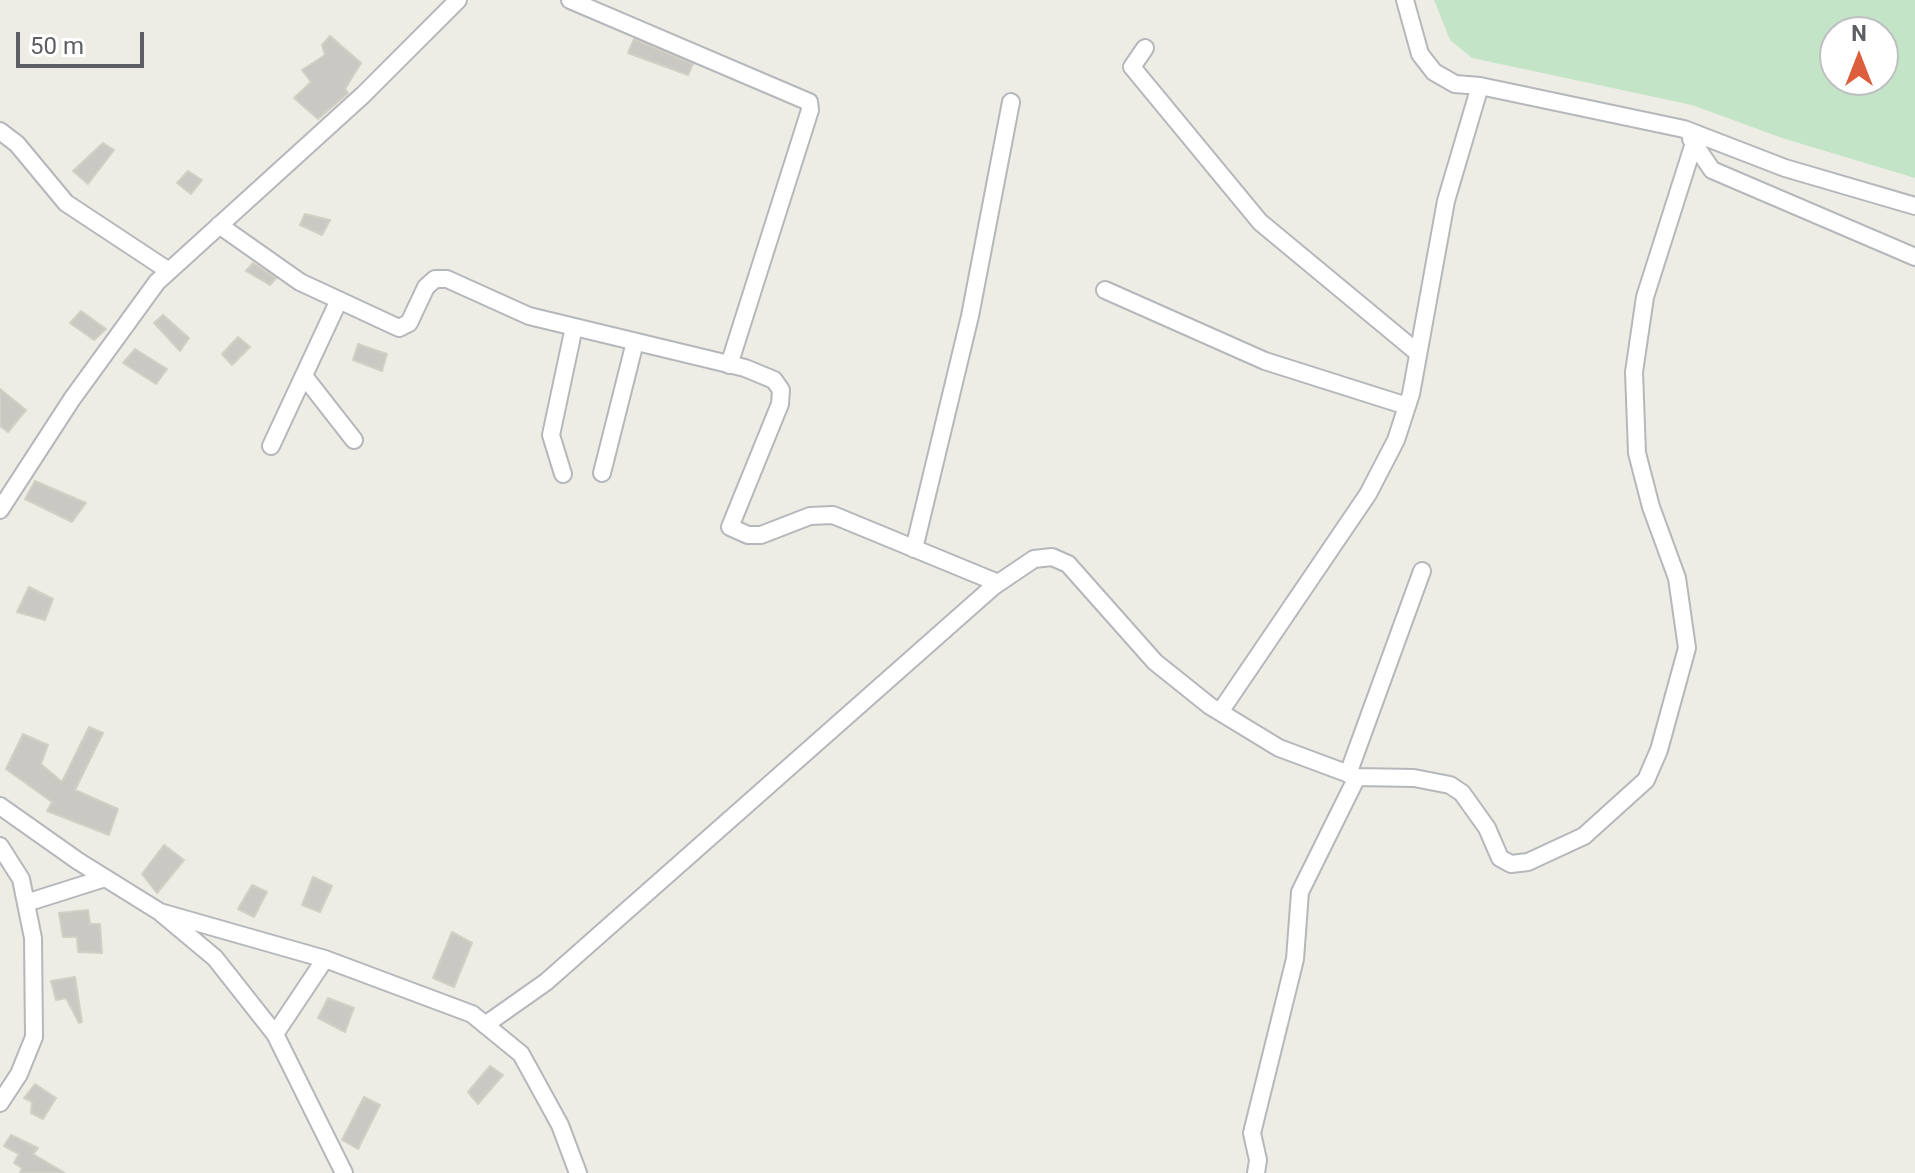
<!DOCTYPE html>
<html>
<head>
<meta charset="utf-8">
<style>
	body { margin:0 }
	#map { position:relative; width:1915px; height:1173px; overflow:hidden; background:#eeede5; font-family:Roboto,sans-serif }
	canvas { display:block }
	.north { position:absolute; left:1819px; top:16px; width:80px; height:80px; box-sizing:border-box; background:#fff; border:2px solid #bebfc1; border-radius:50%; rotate:0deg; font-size:22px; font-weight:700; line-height:32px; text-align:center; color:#5d5f64 }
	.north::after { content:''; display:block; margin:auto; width:28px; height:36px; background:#dd5e3d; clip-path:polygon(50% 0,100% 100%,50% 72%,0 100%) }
	.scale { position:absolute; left:16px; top:32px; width:128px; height:36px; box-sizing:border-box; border:4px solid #5d5f64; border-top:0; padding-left:10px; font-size:24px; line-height:28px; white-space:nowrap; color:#5d5f64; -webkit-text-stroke:6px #fff; paint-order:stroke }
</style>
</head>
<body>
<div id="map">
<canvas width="1915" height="1173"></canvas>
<div class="north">N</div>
<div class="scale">50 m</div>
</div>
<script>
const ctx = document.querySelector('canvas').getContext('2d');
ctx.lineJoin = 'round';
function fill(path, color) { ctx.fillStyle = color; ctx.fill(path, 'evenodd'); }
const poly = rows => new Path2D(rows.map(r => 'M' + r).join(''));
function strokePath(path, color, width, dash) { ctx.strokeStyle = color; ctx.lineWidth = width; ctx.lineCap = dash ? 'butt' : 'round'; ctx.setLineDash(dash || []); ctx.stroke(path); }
const green = poly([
	[1434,0,1915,0,1915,178,1782,138,1692,105,1472,58,1450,40],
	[1835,32,1883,32,1883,80,1835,80]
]);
const building = poly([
	[330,36,361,63,345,89,348,93,318,119,294,98,311,82,302,70,325,55,322,45,330,36],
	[634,39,693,64,688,75,628,53,634,39],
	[103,143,114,150,88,184,73,171,103,143],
	[188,171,202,180,191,194,177,183,188,171],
	[305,214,330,220,322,235,300,225,305,214],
	[253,263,276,278,270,285,246,271,253,263],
	[81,311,106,329,94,340,70,323,81,311],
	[163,315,189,338,180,351,154,323,163,315],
	[238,337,250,347,232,365,222,354,238,337],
	[358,344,387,354,382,371,353,360,358,344],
	[135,349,167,369,156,384,123,363,135,349],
	[0,389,26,410,8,432,0,426,0,389],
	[35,481,86,503,72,522,25,499,35,481],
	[29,587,53,599,45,620,17,612,29,587],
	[89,727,103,733,75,790,118,809,109,835,47,811,52,802,6,769,23,734,48,745,41,764,62,782,89,727],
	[164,845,184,860,157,893,142,874,164,845],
	[313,877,332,886,320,912,302,905,313,877],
	[252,885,267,892,254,917,238,909,252,885],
	[88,910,90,924,100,924,102,953,78,952,77,937,63,937,59,913,88,910],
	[452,932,472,943,454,987,433,978,452,932],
	[75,977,82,1022,79,1023,66,998,56,1000,51,981,75,977],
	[328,998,354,1008,345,1032,318,1018,328,998],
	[490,1066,503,1075,478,1104,468,1092,490,1066],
	[35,1084,56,1098,43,1119,31,1113,32,1102,24,1098,35,1084],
	[364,1097,380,1105,358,1149,342,1140,364,1097],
	[11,1135,38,1148,33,1154,65,1173,20,1173,22,1168,14,1163,19,1154,4,1146,11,1135]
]);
const minor = poly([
	[570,0,809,102,810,110,729,365],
	[1405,0,1420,54,1434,72,1455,84,1480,86,1684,129,1785,168,1915,206],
	[1145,48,1132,67,1260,222,1418,353],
	[0,131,17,144,66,203,169,271],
	[1691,139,1712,170,1915,257],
	[219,225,300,282,399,328,409,323,426,287,435,279,447,279,529,316,745,368,774,380,781,390,780,404,730,527,748,535,761,535,810,516,833,515,998,583],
	[1105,290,1265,361,1407,406],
	[304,376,354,440],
	[271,446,339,300],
	[602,473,635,342],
	[563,474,551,435,574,327],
	[0,510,72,399,157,282,363,95,458,0],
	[914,549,970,316,1011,102],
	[1220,712,1368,494,1396,440,1411,394,1446,201,1480,86],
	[1348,774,1422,571],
	[0,806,78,861,160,912,215,958,275,1034,344,1173],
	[0,846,21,879,33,938,34,1037,19,1074,0,1103],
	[26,903,105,878],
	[160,912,325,959,472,1014,521,1054,560,1125,578,1173],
	[485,1025,546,982,994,586,1034,559,1052,557,1068,564,1155,662,1210,706,1279,748,1357,777,1414,778,1450,785,1462,793,1487,828,1500,858,1511,864,1528,862,1584,836,1646,780,1659,750,1687,648,1677,578,1651,507,1637,453,1634,372,1645,297,1694,143],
	[275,1034,325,959],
	[1256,1173,1258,1160,1252,1133,1295,959,1300,892,1357,777]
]);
fill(green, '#c4e4c8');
fill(building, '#cac8c2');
strokePath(building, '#d2d0c4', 2);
strokePath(minor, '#b5b7bb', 20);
strokePath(minor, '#fff', 16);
</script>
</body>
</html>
